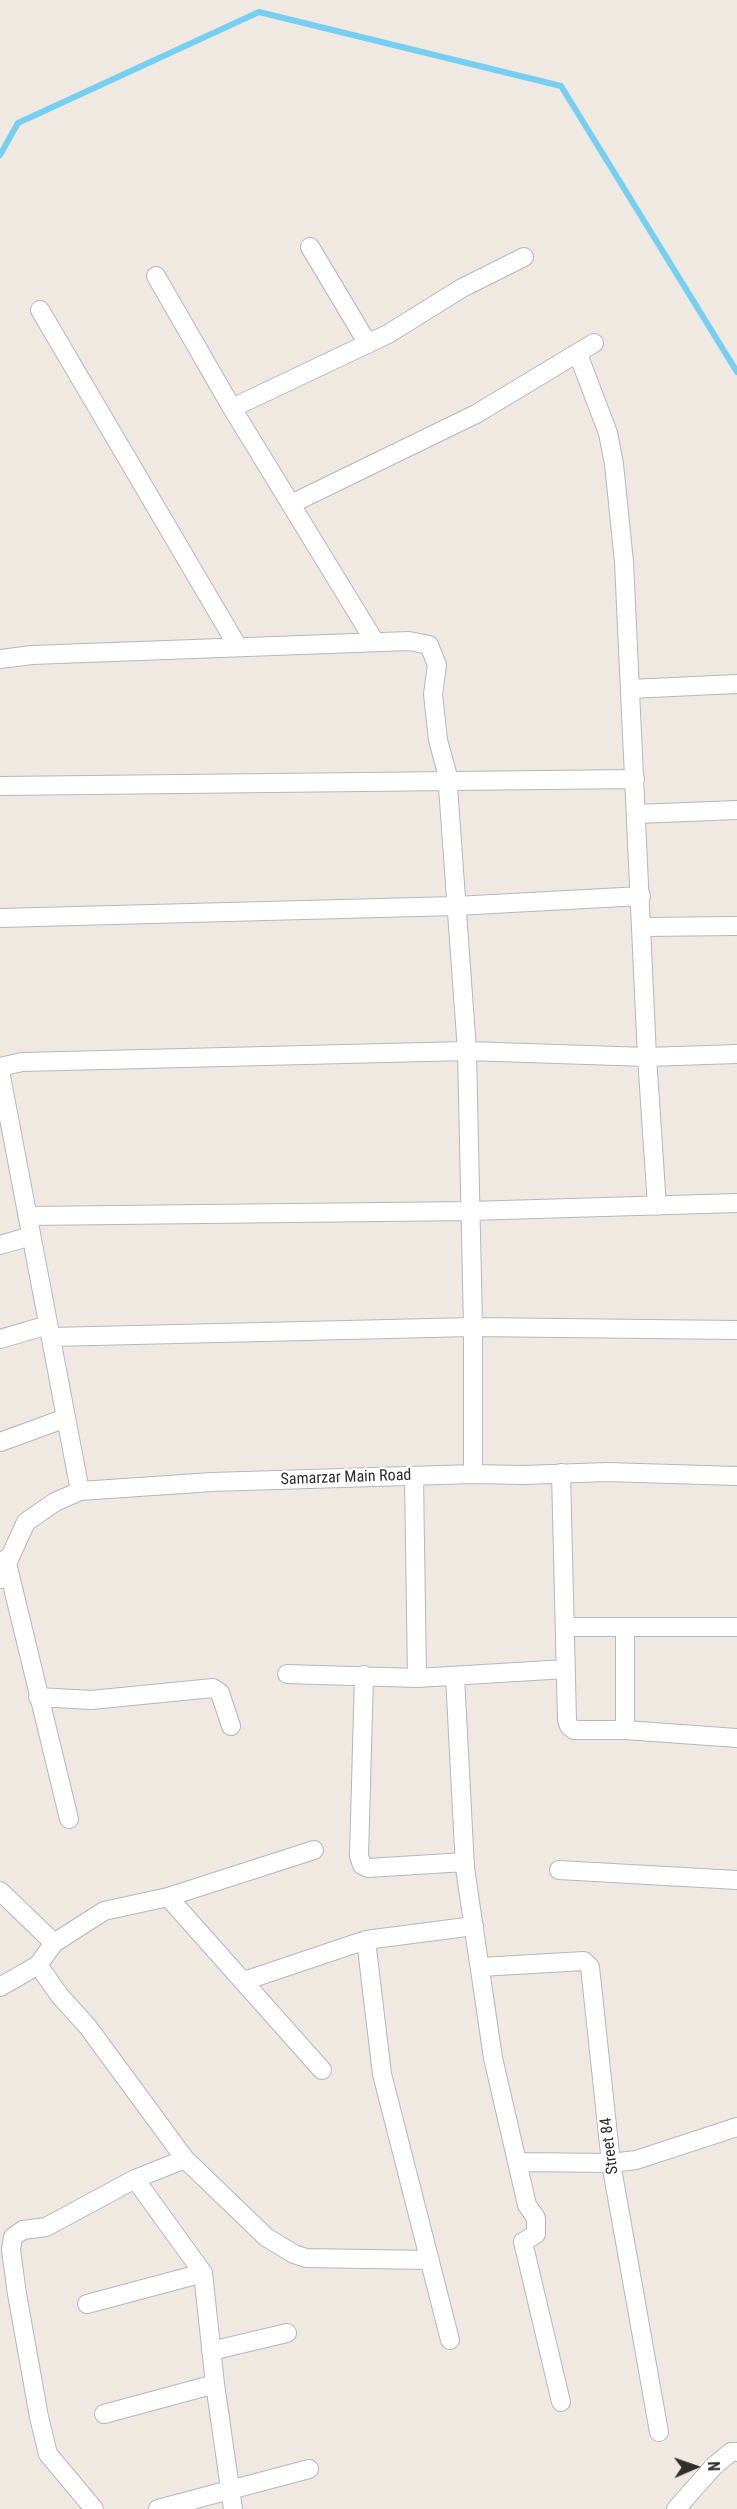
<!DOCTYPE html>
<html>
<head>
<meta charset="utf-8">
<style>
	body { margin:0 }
	#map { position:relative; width:737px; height:2509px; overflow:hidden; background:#efe9e1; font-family:"Roboto Condensed",sans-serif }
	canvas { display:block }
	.north { position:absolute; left:665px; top:2437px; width:60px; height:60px; -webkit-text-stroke:4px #fff; paint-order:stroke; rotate:88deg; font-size:16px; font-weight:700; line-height:24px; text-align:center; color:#2e2e2e }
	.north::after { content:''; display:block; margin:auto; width:21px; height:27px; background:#2e2e2e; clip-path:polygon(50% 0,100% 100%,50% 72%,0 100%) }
</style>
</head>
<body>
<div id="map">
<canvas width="737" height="2509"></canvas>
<div class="north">N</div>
</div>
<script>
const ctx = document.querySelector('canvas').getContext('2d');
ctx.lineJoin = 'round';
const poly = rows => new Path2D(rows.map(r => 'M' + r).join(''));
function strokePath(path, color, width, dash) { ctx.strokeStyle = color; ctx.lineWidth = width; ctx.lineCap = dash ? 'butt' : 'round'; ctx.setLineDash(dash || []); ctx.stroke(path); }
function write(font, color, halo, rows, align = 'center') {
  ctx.font = font + ' "Roboto Condensed",sans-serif'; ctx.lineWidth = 4.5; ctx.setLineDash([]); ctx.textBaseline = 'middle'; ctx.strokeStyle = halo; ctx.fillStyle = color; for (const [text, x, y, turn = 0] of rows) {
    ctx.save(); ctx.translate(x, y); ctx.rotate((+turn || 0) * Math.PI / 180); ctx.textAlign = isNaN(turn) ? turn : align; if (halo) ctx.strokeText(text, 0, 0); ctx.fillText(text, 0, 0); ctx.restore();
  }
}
const stream = poly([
	[0,155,18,123,259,12,561,86,737,372]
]);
const street = poly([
	[310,247,368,344],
	[156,276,232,408,375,642],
	[40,310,238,647],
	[578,354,608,433,614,464,624,562,647,1057,657,1206],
	[232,408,388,334,462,288,524,257],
	[291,504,476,414,594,343],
	[0,659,32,655,409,641,429,645,437,665,433,694,438,740,447,773,467,1051,473,1327,473,1474],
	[630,689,737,684],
	[0,786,635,779],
	[637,814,737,810],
	[0,918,456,906,641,896],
	[643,927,737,926],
	[0,1067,22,1062,467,1051,647,1057,737,1054],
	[0,1071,80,1491],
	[28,1216,470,1211,737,1203],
	[0,1245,31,1236],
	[51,1337,473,1327,737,1330],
	[0,1339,48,1325],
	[0,1442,66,1418],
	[561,1473,567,1720,569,1726,574,1730,625,1730,737,1738],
	[414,1477,417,1678],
	[6,1559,69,1819],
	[0,1579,26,1522,55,1502,80,1491,212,1482,473,1474,523,1475,607,1472,737,1476],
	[566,1627,737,1627],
	[287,1674,417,1678,566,1669],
	[364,1675,359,1856,362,1865,368,1868,465,1862],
	[455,1676,465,1868,493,2058,527,2205,536,2218,536,2234,523,2242,561,2402],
	[38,1697,91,1700,213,1688,220,1693,231,1726],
	[625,1730,625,1627],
	[559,1870,737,1880],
	[0,1891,54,1943],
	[168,1897,322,2070],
	[366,1940,382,2074,450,2340],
	[38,1965,60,1996,88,2027,185,2159,135,2179,46,2227,23,2230,13,2237,11,2250,17,2294,39,2417,48,2454,94,2509],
	[481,1967,584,1961,590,1967,611,2163,659,2432],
	[244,1981,366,1940,474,1926],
	[0,1987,38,1965,54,1943,104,1911,168,1897,314,1850],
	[185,2159,266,2237,294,2254,306,2258,430,2260],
	[519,2162,611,2163,636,2160,737,2127],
	[135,2179,203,2273,215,2384,233,2509],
	[87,2304,203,2273],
	[211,2351,287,2333],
	[104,2414,215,2384],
	[158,2509,309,2469],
	[676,2509,714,2466,731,2452,737,2452]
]);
const streetNames = [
	["Samarzar Main Road",346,1478,-2],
	["Street 84",610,2146,-97]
];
strokePath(stream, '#75cff0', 6);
strokePath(street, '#b4b7c1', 20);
strokePath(street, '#fff', 18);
write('16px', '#2e2e2e', '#fff', streetNames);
</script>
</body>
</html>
